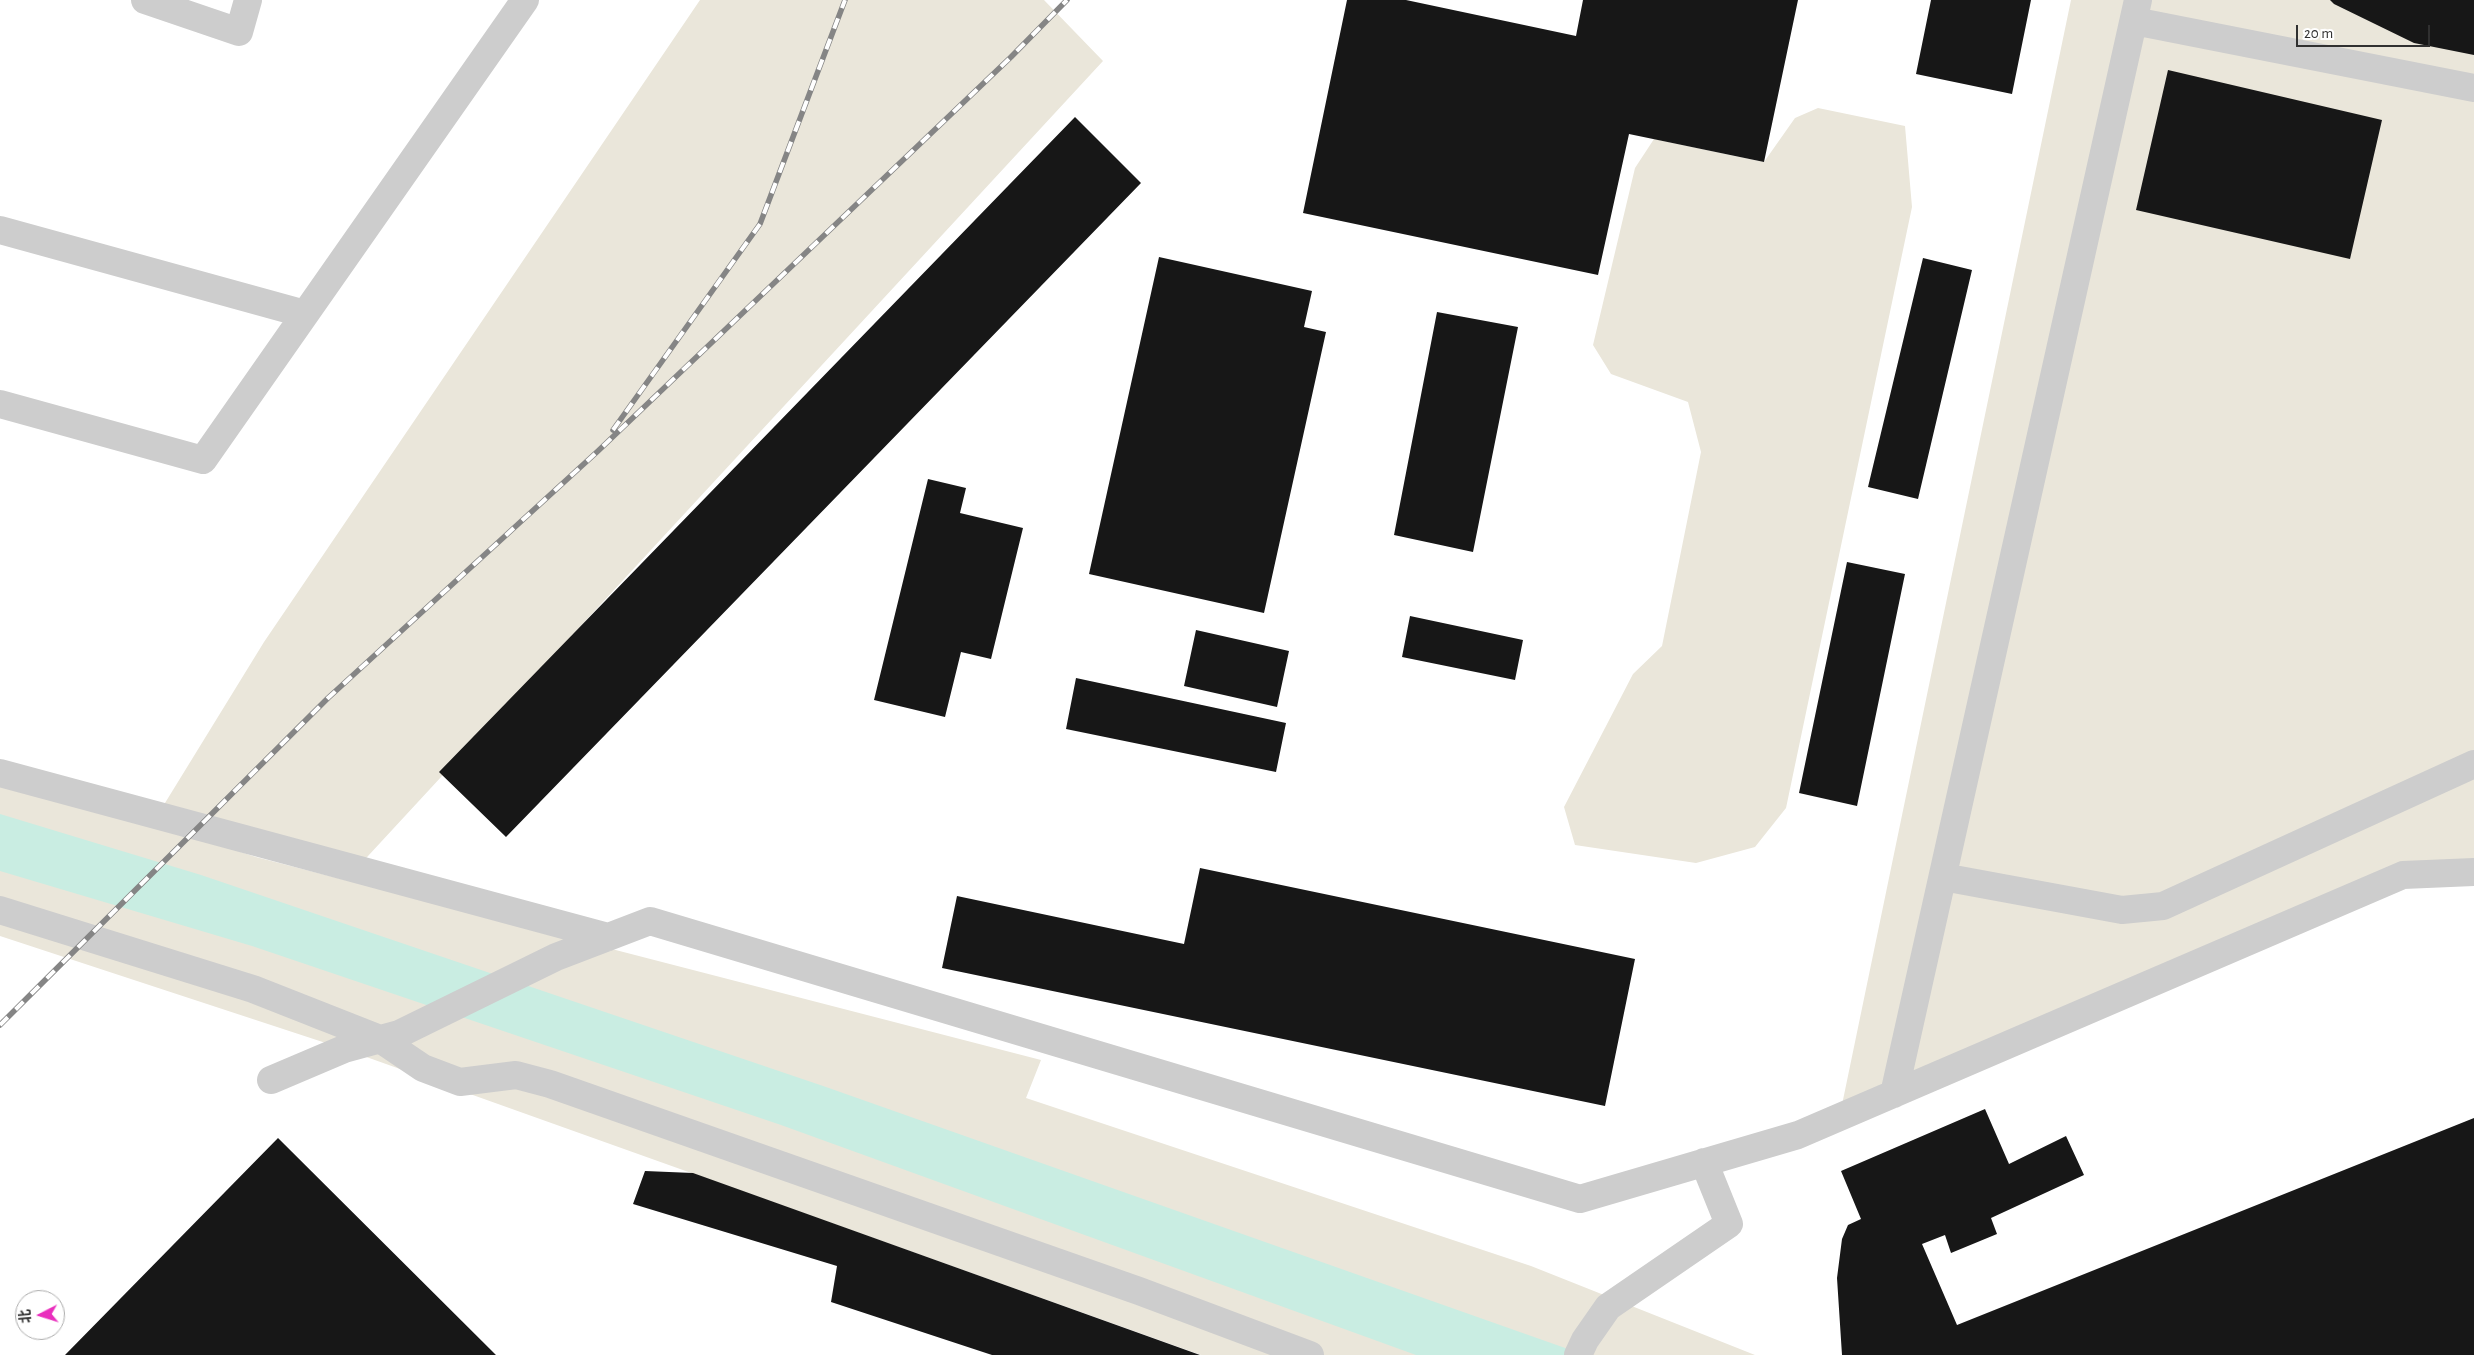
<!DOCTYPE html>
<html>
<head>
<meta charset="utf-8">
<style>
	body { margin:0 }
	#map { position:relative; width:2474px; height:1355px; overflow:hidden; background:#fff; font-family:"Alegreya Sans","Noto Sans SC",sans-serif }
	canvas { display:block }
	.north { position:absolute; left:15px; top:1290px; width:50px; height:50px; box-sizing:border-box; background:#fff; border:1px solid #acacac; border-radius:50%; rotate:265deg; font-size:14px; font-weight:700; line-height:20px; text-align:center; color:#303030 }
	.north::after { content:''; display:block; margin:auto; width:18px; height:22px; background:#e92fbd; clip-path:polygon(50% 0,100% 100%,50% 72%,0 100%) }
	.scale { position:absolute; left:2296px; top:25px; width:134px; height:22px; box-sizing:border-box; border:2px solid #303030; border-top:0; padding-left:6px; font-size:15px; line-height:18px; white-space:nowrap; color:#303030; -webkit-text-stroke:4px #fff; paint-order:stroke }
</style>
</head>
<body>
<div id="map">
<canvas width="2474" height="1355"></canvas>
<div class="north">北</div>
<div class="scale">20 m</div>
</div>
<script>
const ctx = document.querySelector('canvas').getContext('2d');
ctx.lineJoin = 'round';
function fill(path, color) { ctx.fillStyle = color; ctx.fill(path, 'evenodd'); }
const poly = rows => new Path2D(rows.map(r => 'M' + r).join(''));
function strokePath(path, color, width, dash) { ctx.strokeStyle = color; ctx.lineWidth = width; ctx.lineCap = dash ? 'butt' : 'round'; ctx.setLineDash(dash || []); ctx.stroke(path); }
const green = poly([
	[700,0,1044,0,1103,61,356,869,157,816,264,642],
	[2071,0,2474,0,2474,872,2403,875,1838,1124],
	[1818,108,1905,126,1912,207,1786,808,1755,847,1696,863,1575,845,1564,807,1633,674,1662,646,1701,452,1688,402,1611,374,1593,345,1635,168,1654,139,1764,162,1795,118],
	[0,773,256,857,1041,1060,1026,1098,1531,1266,1755,1355,1201,1355,344,1049,0,936]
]);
const water = poly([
	[0,814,201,875,826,1087,1585,1355,1416,1355,781,1125,252,946,0,871]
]);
const building = poly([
	[1347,0,1406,0,1576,36,1583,0,1798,0,1764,162,1629,134,1598,275,1303,213],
	[1931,0,2031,0,2012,94,1916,74],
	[2330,0,2474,0,2474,55,2414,43,2334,4],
	[2168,70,2382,120,2350,259,2136,210],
	[1075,117,1141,183,506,837,439,772],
	[1159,257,1312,291,1304,327,1326,332,1264,613,1089,574],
	[1923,258,1972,270,1918,499,1868,487],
	[1437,312,1518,327,1473,552,1394,535],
	[928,479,966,488,960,513,1023,528,991,659,961,652,945,717,874,700],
	[1847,562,1905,574,1857,806,1799,793],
	[1410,616,1523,640,1515,680,1402,657],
	[1196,630,1289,651,1277,707,1184,686],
	[1076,678,1286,723,1276,772,1066,729],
	[1200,868,1635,959,1605,1106,942,968,957,896,1184,944],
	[1985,1109,2009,1164,2066,1136,2084,1175,1991,1218,1997,1234,1951,1253,1945,1235,1922,1244,1957,1325,2474,1118,2474,1355,1842,1355,1837,1278,1842,1239,1848,1225,1861,1219,1841,1171],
	[278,1138,496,1355,65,1355],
	[645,1171,693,1173,1200,1355,992,1355,831,1302,837,1266,633,1204]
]);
const minor = poly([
	[145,0,239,32,248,0],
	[2134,21,2474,88],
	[0,230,305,314],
	[0,404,203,460,525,0],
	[0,773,608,937],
	[1943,877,2122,910,2163,906,2474,764],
	[0,910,253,989,380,1039,423,1068,460,1082,516,1075,550,1084,1139,1291,1310,1355],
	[271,1080,344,1049,399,1034,556,957,650,921,1580,1199,1798,1135,2403,875,2474,872],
	[1894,1094,2138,0],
	[1578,1355,1585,1340,1608,1307,1729,1224,1704,1162]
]);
const rail = poly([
	[613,430,760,224,845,0],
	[0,1025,328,698,598,451,1011,57,1067,0]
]);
fill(green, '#eae6da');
fill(water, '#c9ede2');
fill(building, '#171717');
strokePath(minor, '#cdcdcd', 28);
strokePath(rail, '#858585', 5.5);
strokePath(rail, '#fff', 4, [11]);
</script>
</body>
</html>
